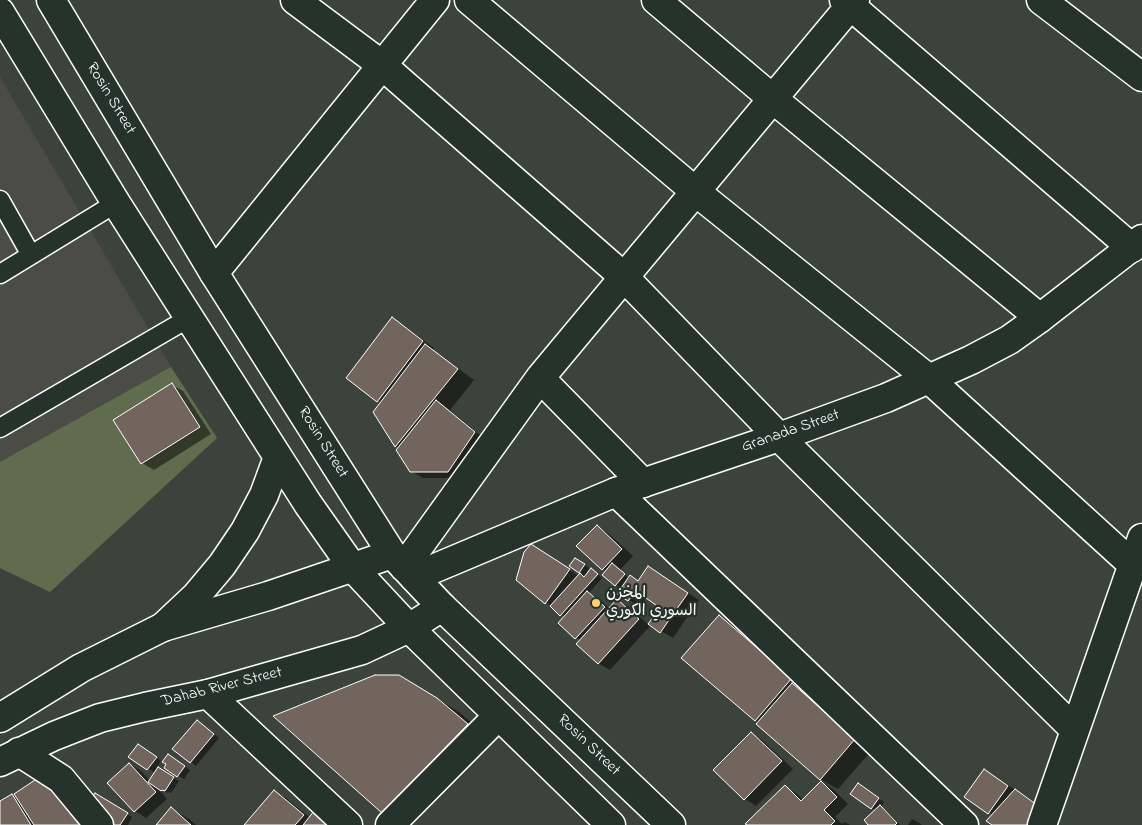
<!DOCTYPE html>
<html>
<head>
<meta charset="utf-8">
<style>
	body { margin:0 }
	canvas { display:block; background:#3c423c }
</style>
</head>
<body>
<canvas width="1142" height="825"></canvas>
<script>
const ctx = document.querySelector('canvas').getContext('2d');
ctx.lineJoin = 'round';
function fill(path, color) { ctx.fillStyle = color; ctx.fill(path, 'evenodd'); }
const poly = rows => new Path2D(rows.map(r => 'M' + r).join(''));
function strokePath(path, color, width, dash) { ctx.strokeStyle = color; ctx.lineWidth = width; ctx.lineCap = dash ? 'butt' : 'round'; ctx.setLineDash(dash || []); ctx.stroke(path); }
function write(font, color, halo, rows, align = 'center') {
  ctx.font = font + ' "Indie Flower","Playpen Sans Arabic",sans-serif'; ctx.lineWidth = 4.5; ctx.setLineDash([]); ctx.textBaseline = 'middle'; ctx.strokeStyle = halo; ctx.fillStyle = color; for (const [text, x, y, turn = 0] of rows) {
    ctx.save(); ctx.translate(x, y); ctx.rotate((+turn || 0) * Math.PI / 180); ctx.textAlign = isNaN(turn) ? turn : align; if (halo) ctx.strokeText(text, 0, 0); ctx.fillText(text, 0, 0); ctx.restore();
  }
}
const built = poly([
	[0,77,171,367,217,438,50,592,0,568]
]);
const green = poly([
	[171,367,217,438,50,592,0,568,0,462]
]);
const shadow = poly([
	[392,319,404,326,434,348,433,350,474,380,450,410,486,440,460,478,423,478,411,471,399,448,396,446,375,412,382,403,377,400],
	[172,385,183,391,211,434,154,470,142,463],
	[597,526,608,533,633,556,620,570,629,578,639,582,649,567,699,600,673,638,651,625,610,670,598,663,581,641,560,623,565,617,517,580,543,553,579,576,582,573,571,566,581,562,589,568,586,574,587,575,597,573,602,578,589,593,599,599,610,609,618,601,629,607,649,625,662,607,647,597,640,607,619,593,622,589,616,585,606,571,603,569],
	[719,616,736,626,809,689,805,692,872,750,838,789,820,779,755,720],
	[421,689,459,712,489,737,404,824,382,812],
	[202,724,219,738,196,766,174,748],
	[751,733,762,740,793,769,756,806,745,799,714,770],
	[144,749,161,761,157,767,179,781,171,793,168,792,167,793,157,787,167,799,146,818,135,811,130,764,141,771,150,781,155,773,130,757],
	[174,758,190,770,184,779,165,767],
	[985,771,1027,797,1048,812,993,825,993,815,988,812],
	[822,782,833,789,848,804,835,817,842,824,845,822,850,825,748,825,785,787,796,793,803,800],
	[864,788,884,802,881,807,886,810,900,825,870,825,876,811,852,794],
	[274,791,286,798,310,818,343,825,246,825],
	[12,795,19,799,88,825,0,825,0,802],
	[96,795,132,817,128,825,117,825],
	[172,809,189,819,196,825,157,825],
	[912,819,918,822,922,825,908,825]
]);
const building = poly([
	[392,317,423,341,377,402,346,378,392,317],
	[425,344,458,369,395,447,373,412,425,344],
	[172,383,200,427,141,464,113,420,172,383],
	[436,400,475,432,448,472,410,472,396,450,436,400],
	[597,525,622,549,602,570,576,546,597,525],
	[531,544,570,569,545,604,516,580,524,552,531,544],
	[575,558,585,564,579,573,569,566,575,558],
	[612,563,625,574,615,586,602,575,612,563],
	[648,566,688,593,660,633,648,624,660,608,636,591,628,601,617,594,630,575,638,581,648,566],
	[591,568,598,574,560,616,550,606,580,573,584,577,591,568],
	[587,591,605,607,575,639,558,623,587,591],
	[617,599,639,619,598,664,576,644,617,599],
	[719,615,792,678,755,721,681,658,719,615],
	[375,675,399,675,437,698,468,724,382,813,273,716,375,675],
	[792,683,855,739,820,780,756,724,792,683],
	[197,720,214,734,190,763,172,749,197,720],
	[751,732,782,761,744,800,713,770,751,732],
	[138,744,157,757,147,770,128,757,138,744],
	[168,754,185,766,177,777,164,768,166,764,162,762,168,754],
	[129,763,156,792,134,812,107,783,129,763],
	[158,767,174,777,165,791,162,790,161,791,148,782,158,767],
	[984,769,1008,786,988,814,964,797,984,769],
	[47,772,81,825,34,825,14,794,47,772],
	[821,781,837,797,824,810,835,821,831,825,747,825,745,824,785,785,801,801,821,781],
	[858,783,879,798,871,809,850,794,858,783],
	[1015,789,1037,805,1030,825,992,825,986,821,1015,789],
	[274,790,304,815,295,825,244,825,274,790],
	[95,793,128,813,120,825,114,825,86,808,95,793],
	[12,794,31,825,0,825,0,801,12,794],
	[880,805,897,823,895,825,868,825,864,820,880,805],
	[318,806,341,825,303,825,318,806],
	[171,807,191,825,156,825,171,807]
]);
const service = poly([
	[0,200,31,255],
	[0,274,116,203],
	[0,428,189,318]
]);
const minor = poly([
	[295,0,382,65,624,277,779,437,1075,730],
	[469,0,696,192,929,379,1133,565],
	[656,0,773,99,1040,318],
	[844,0,1132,248],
	[1041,0,1142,77],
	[214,273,435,0],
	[540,378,643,483],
	[616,492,964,825],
	[404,567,540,378,855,0],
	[208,694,348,825],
	[19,752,61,779,99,825],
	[390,825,498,716],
	[1042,825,1142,538]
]);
const secondary = poly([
	[414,577,616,492,779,437,886,398,971,360,1009,340,1040,318,1142,239],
	[0,718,81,668,163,627,268,596,392,554],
	[0,762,54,736,100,718,145,707,208,694,362,650,409,628,442,607]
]);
const primary = poly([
	[51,0,214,273,392,554,442,607,671,825],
	[0,12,116,203,308,504,353,568,409,628,611,825],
	[163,627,196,596,222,565,245,531,264,495,278,457]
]);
const markers = [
	[596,603,5,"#ffd166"]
];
const streetNames = [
	["Rosin Street",110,99,59],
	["Granada Street",791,432,-19],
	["Rosin Street",322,443,58],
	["Dahab River Street",222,688,-14],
	["Rosin Street",588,746,44]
];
const poiNames = [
	["المخزن",606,594],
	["السوري الكوري",606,612]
];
fill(built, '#4c4c46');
fill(green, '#5f6c4e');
fill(shadow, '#0007');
fill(building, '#71655e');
strokePath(building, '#fff', 1);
strokePath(service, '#fff', 21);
strokePath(minor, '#fff', 31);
strokePath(secondary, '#fff', 31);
strokePath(primary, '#fff', 31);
strokePath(service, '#26332d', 18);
strokePath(minor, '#26332d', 28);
strokePath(secondary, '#26332d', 28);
strokePath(primary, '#26332d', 28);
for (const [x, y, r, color] of markers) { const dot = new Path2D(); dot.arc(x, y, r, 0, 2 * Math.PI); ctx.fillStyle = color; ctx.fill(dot); strokePath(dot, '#26332d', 2); }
write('16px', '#fff', '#26332d', streetNames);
write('16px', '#fff', '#26332d', poiNames, 'left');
</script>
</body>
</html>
